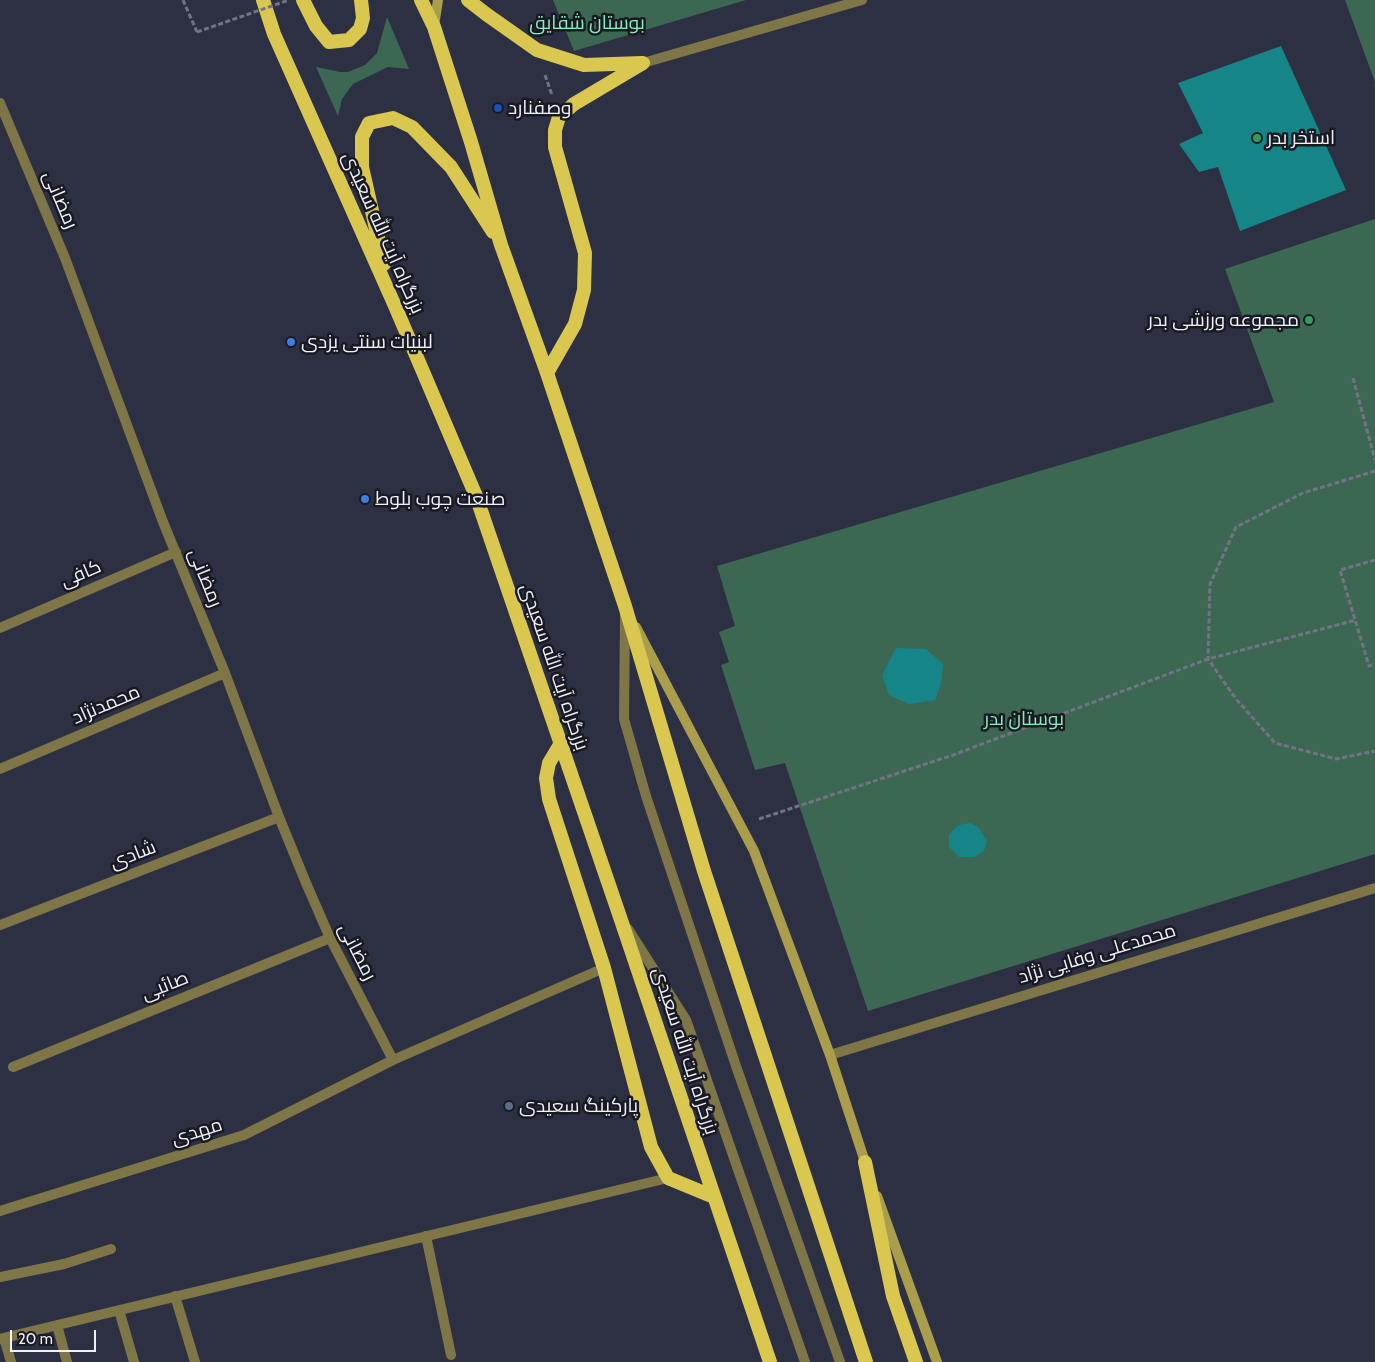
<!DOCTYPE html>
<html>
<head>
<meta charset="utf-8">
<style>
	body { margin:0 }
	#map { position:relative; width:1375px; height:1362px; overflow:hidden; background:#2d3043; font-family:Cabin,sans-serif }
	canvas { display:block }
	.scale { position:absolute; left:10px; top:1330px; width:86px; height:22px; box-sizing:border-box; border:2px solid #eff1fd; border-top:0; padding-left:6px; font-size:15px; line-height:18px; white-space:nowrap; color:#eff1fd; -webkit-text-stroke:4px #181921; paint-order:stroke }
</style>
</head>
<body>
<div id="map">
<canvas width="1375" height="1362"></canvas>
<div class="scale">20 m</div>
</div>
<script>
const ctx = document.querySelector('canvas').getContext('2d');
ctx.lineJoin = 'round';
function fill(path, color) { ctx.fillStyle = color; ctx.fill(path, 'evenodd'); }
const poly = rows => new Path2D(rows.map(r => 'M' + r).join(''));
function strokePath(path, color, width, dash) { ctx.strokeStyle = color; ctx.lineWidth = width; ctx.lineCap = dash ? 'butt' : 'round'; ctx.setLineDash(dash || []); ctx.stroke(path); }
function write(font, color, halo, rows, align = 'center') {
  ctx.font = font + ' Cabin,Cairo,sans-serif'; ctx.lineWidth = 5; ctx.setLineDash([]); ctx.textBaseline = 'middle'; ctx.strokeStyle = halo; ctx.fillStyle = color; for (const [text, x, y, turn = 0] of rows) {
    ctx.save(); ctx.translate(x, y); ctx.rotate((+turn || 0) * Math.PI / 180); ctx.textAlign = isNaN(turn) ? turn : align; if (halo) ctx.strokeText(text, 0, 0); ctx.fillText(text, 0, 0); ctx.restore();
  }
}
const green = poly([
	[553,0,746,0,574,51],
	[1345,0,1375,0,1375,82],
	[387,17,409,69,388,67,353,84,342,99,338,116,316,67,340,72,348,72,365,65,377,53],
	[1375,219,1375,854,868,1011,785,763,755,770,721,665,729,662,719,632,735,626,717,566,1274,402,1225,269]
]);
const water = poly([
	[1281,46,1346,190,1240,231,1218,167,1199,172,1179,144,1203,133,1178,83],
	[896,648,926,649,943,664,941,684,935,700,909,704,889,695,882,675],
	[971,823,979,828,987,841,984,851,974,857,959,857,949,847,949,835,958,825]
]);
const path = poly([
	[183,0,197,32],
	[545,75,552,95],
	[1353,378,1375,460],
	[1375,471,1303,493,1236,527,1210,584,1208,659,1236,699,1275,743,1336,759,1375,751],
	[1375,560,1340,570,1369,666,1375,664],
	[759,819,953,755,1208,659,1356,620]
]);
const service = poly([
	[625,616,624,719,646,796,737,1069,840,1362],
	[628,929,686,1020,805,1362],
	[426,1236,451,1355],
	[0,1277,64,1264,111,1249],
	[175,1296,195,1362],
	[119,1310,134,1362],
	[57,1325,67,1362],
	[4,1338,11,1362],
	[0,1339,668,1178]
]);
const minor = poly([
	[0,103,65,258,163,522,225,673,279,817,306,883,330,938,393,1060],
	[0,628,176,552],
	[0,769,225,673],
	[0,925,279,817],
	[13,1067,330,938],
	[0,1211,244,1135,393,1060,604,968]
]);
const tertiary = poly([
	[643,63,862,0],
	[830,1055,1375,888]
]);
const secondary = poly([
	[434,26,438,0],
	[636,627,754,851,830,1055,867,1168],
	[877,1196,937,1362]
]);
const trunk = poly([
	[263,0,274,34,395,306,476,496,620,917,770,1362],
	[303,0,316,26,329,42,349,40,360,29,363,18,361,0],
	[421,0,434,27,471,142,501,245,547,373,625,606,704,871,866,1362],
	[468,0,486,14,537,50,584,65,642,63],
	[384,264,362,167,362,137,369,123,393,118,412,127,451,167,493,232],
	[547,373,575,324,584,290,585,253,555,147,555,130,559,117,574,104,643,63],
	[561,743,549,763,546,778,549,799,604,968,651,1147,668,1178,714,1197],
	[865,1162,893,1296,916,1362]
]);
const pathBridge = poly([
	[197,32,289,0]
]);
const markers = [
	[498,108,5,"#1a4fb4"],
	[1257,138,5,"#2e9e5b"],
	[1309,320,5,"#2e9e5b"],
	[291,342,5,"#3f7fe0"],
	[365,499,5,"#3f7fe0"],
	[509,1106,5,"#5c6f8a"]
];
const parkNames = [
	["بوستان شقایق",587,23],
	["بوستان بدر",1024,719]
];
const poiNames = [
	["وصفنارد",508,108],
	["استخر بدر",1267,138],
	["مجموعه ورزشی بدر",1299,320,"right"],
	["لبنیات سنتی یزدی",301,342],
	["صنعت چوب بلوط",375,499],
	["پارکینگ سعیدی",519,1106]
];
const streetNames = [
	["رمضانی",60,200,67],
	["بزرگراه آیت الله سعیدی",383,233,66],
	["کافی",81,574,-23],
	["رمضانی",205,578,68],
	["بزرگراه آیت الله سعیدی",554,667,71],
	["محمدنژاد",106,705,-23],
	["شادی",133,855,-21],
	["رمضانی",357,952,63],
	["محمدعلی وفایی نژاد",1097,954,-17],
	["صائبی",165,986,-22],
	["بزرگراه آیت الله سعیدی",685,1051,72],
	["مهدی",197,1132,-17]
];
fill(green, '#3c6753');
fill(water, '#158588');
strokePath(path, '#727485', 3, [5, 2.5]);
strokePath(service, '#7e7646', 10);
strokePath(minor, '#7e7646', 10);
strokePath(tertiary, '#7e7646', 10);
strokePath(secondary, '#aa9d4c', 10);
strokePath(trunk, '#dac74f', 14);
strokePath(pathBridge, '#727485', 3, [5, 2.5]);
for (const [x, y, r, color] of markers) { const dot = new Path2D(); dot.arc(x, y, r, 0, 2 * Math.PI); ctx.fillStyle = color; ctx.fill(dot); strokePath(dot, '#181921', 2); }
write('19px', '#84eebe', '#181921', parkNames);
write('19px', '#eff1fd', '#181921', poiNames, 'left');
write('19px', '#eff1fd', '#181921', streetNames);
</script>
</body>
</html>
